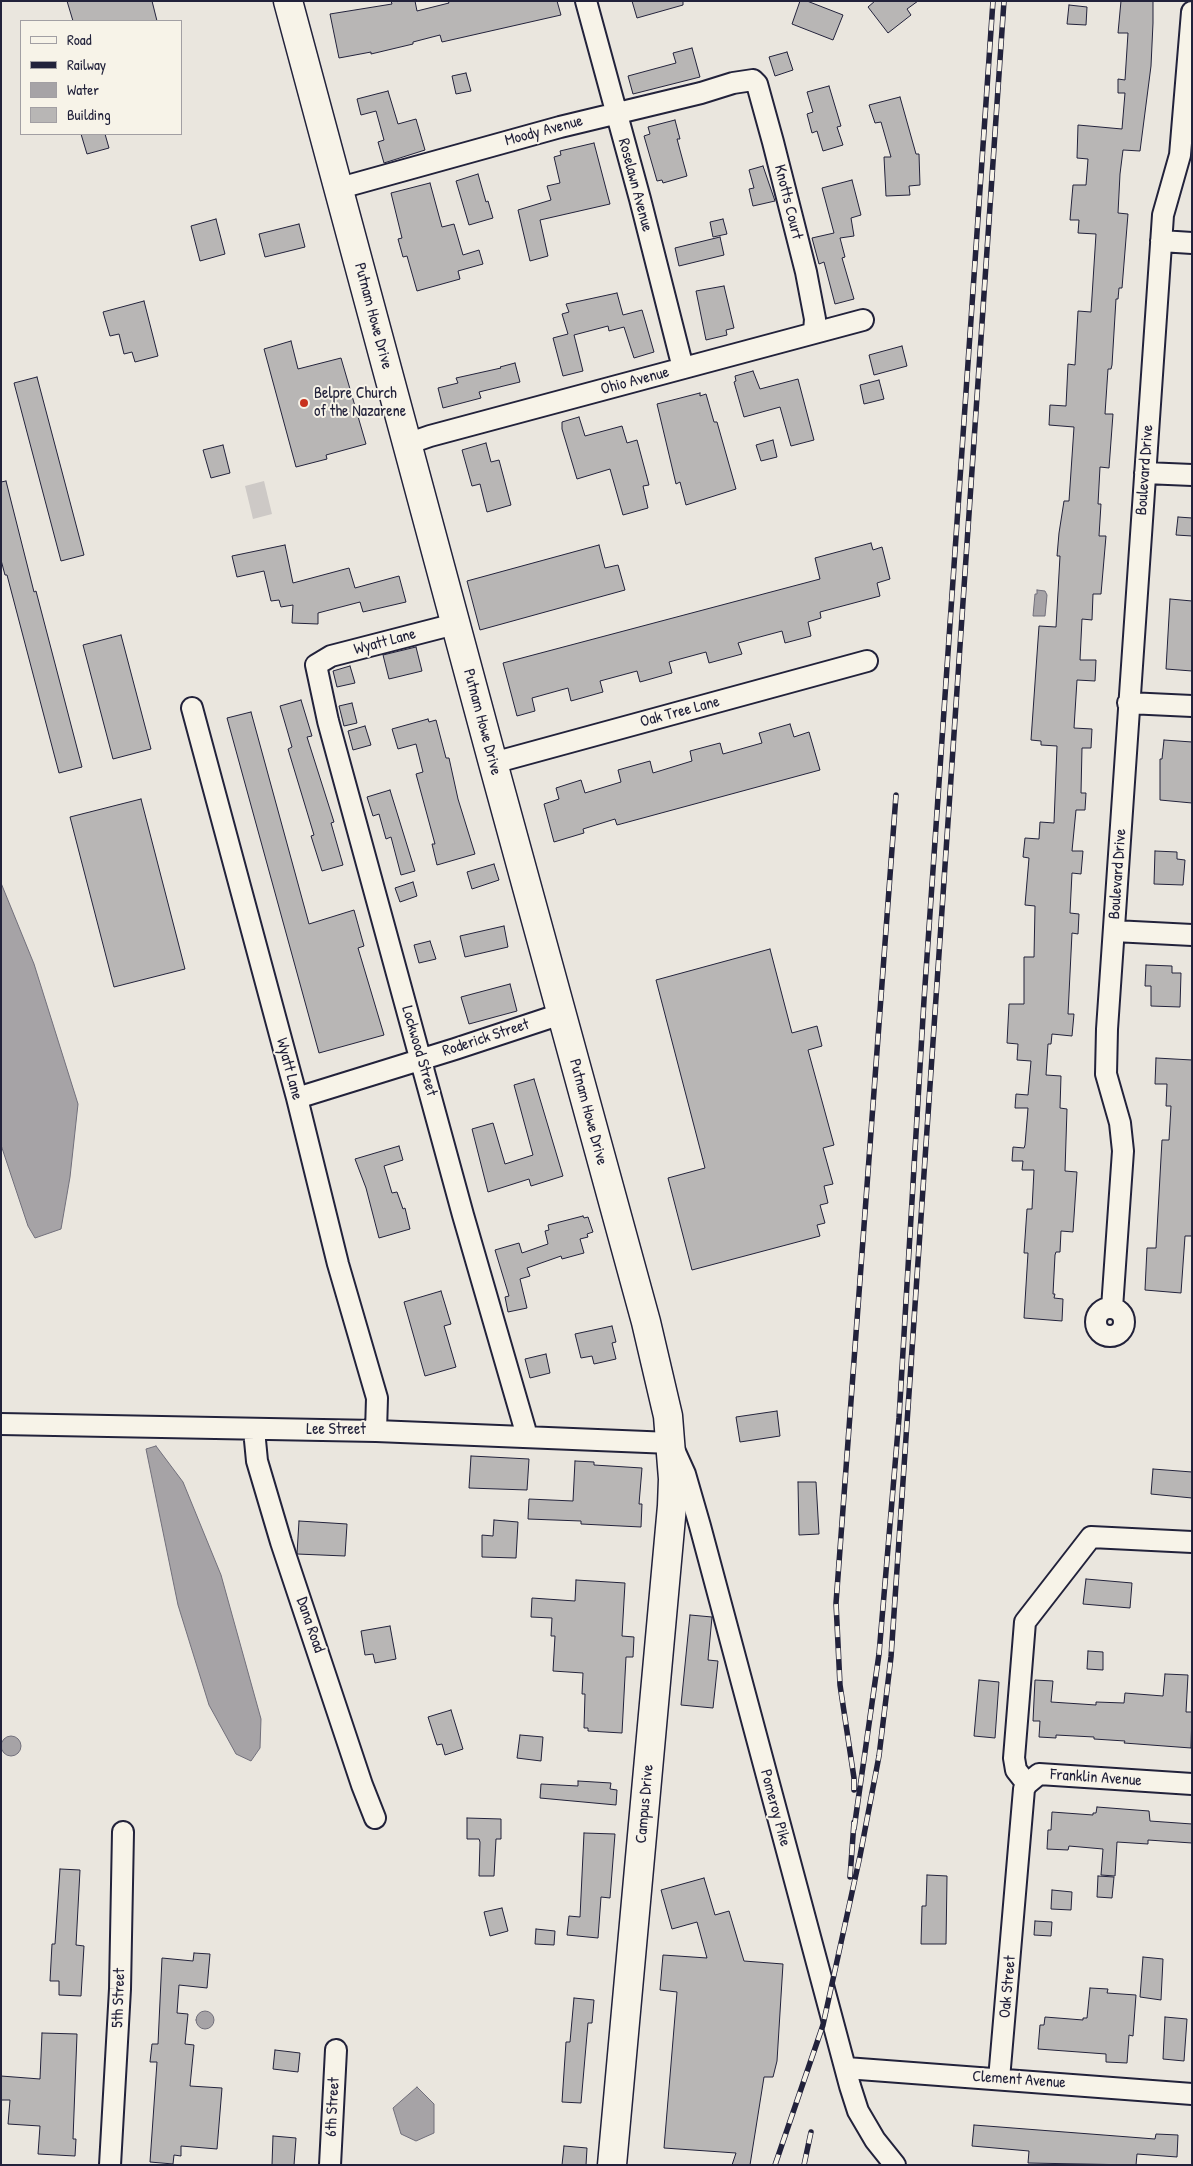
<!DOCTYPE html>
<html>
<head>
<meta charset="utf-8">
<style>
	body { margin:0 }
	#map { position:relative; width:1193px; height:2166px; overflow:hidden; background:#eae6de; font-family:"Patrick Hand",sans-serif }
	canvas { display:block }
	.frame { position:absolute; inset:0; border:2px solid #22223b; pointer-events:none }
	.legend { position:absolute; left:20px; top:20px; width:162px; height:115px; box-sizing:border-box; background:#f7f3e8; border:1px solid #a29fa3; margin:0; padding:6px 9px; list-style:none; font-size:15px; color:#22223b }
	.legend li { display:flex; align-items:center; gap:10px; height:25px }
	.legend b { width:25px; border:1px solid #a29fa3 }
</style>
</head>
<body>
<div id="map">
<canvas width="1193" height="2166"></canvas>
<div class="frame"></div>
<ul class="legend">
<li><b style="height:6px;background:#f7f3e8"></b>Road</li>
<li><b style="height:6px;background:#22223b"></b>Railway</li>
<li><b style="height:14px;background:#a6a3a6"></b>Water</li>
<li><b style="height:14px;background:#b8b6b5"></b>Building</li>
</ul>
</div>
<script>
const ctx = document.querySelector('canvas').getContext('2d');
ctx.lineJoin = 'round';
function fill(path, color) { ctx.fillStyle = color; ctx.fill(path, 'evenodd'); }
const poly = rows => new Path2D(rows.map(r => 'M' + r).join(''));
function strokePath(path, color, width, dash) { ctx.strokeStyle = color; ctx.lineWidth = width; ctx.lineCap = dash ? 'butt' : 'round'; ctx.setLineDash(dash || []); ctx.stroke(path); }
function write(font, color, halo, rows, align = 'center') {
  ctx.font = font + ' "Patrick Hand",sans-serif'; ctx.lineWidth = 4; ctx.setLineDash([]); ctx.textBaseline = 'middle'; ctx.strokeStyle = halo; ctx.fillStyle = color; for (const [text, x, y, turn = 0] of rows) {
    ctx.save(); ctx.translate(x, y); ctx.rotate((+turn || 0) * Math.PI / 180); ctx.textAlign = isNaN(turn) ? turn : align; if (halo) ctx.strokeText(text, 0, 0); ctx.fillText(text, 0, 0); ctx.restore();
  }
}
const green = poly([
	[264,481,272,514,253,519,245,486]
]);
const water = poly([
	[1037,590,1045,591,1047,595,1045,616,1033,616,1035,594,1037,594,1037,590],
	[1,883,34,964,78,1104,70,1177,61,1229,35,1238,28,1226,1,1145,1,883],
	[156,1446,183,1482,221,1575,261,1719,260,1748,251,1761,236,1754,209,1705,178,1605,146,1449,156,1446],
	'1 1746a10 10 0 1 1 20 0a10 10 0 1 1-20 0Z',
	'196 2020a9 9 0 1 1 18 0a9 9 0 1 1-18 0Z',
	[417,2087,434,2104,434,2133,416,2141,401,2134,393,2108,417,2087]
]);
const building = poly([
	[67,1,152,1,157,21,73,21,67,1],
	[391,1,415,1,417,11,449,3,448,1,557,1,561,15,442,42,440,35,413,42,413,44,371,54,371,52,339,58,330,14,392,4,391,1],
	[632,1,683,1,683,5,637,18,632,1],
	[800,1,807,1,843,15,833,40,792,24,800,1],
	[875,1,918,1,907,9,911,15,888,33,868,7,875,1],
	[1121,1,1153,1,1153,23,1151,66,1140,151,1123,150,1120,174,1118,213,1128,214,1122,288,1119,288,1118,299,1116,299,1112,365,1111,369,1108,369,1105,414,1113,414,1109,468,1100,467,1098,504,1101,504,1099,536,1106,536,1101,594,1093,594,1092,620,1082,619,1080,660,1096,660,1095,681,1077,680,1074,728,1092,729,1091,748,1082,748,1081,793,1086,793,1085,810,1076,810,1072,851,1083,851,1081,874,1072,873,1070,913,1079,914,1078,934,1072,933,1068,1014,1074,1014,1072,1036,1052,1034,1051,1044,1048,1044,1046,1075,1061,1076,1060,1108,1067,1109,1065,1171,1077,1172,1073,1232,1061,1231,1060,1252,1056,1252,1055,1255,1053,1294,1055,1294,1054,1298,1063,1299,1062,1321,1024,1318,1028,1253,1024,1253,1027,1209,1032,1209,1034,1170,1022,1170,1023,1161,1012,1161,1013,1147,1024,1148,1025,1145,1028,1108,1015,1108,1016,1094,1028,1095,1031,1061,1017,1060,1018,1044,1007,1043,1009,1004,1024,1004,1024,957,1034,957,1035,906,1025,905,1029,858,1023,857,1025,838,1039,839,1040,822,1054,823,1057,746,1041,745,1041,741,1031,740,1039,626,1056,627,1060,556,1057,556,1059,533,1064,501,1069,501,1074,427,1049,425,1050,405,1066,406,1068,364,1075,365,1078,311,1091,312,1096,234,1078,233,1079,220,1070,220,1073,185,1086,185,1088,159,1077,158,1078,125,1122,129,1125,93,1118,93,1118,79,1125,80,1128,33,1118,33,1121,1],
	[1069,5,1087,7,1086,25,1067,24,1069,5],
	[692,48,700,77,633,94,628,76,676,63,673,53,692,48],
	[787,52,793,70,775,76,769,57,787,52],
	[466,73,471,91,456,94,452,76,466,73],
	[829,86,841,126,837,127,843,145,823,151,817,131,812,133,807,114,813,112,807,92,829,86],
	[388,91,398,124,416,119,425,150,384,163,378,142,384,140,376,111,361,115,357,99,388,91],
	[900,97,916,154,919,154,920,185,909,186,910,195,886,196,884,157,891,157,881,122,875,123,869,105,900,97],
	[675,120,680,139,677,139,687,176,663,183,662,180,657,181,644,136,650,134,648,127,675,120],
	[81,134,105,134,109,148,87,154,81,134],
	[594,143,610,204,540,220,548,256,530,261,518,210,551,200,547,186,560,183,554,157,561,155,560,151,594,143],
	[763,166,775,201,753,206,749,189,754,188,749,170,763,166],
	[478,174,486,202,488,201,493,218,469,225,456,181,478,174],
	[852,180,861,215,851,218,854,236,840,238,845,257,842,258,854,299,835,304,824,262,819,264,812,238,834,233,822,188,852,180],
	[430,183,442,227,454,224,463,255,479,250,483,264,458,271,460,279,417,291,407,256,403,257,398,239,402,238,391,193,430,183],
	[216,219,225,254,200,261,191,226,216,219],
	[723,219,727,234,713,237,710,222,723,219],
	[299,224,305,247,265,257,259,234,299,224],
	[720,237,724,255,679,266,675,248,720,237],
	[724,286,734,328,726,330,727,335,706,340,696,291,724,286],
	[617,293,623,315,642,310,654,352,634,358,624,327,609,331,608,326,574,335,583,371,563,376,553,338,568,334,562,314,569,312,566,304,617,293],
	[144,301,158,356,135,362,132,352,124,354,119,334,110,336,103,312,144,301],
	[291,341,298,369,341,358,366,444,326,455,327,459,296,467,264,349,291,341],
	[902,346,907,366,874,375,869,355,902,346],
	[515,363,520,382,479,392,481,398,443,408,438,388,458,383,456,378,501,368,500,367,515,363],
	[753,371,760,389,798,379,814,440,791,446,780,407,744,417,734,382,736,381,735,376,753,371],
	[37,377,84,555,61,561,14,383,37,377],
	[879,380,884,399,864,404,860,385,879,380],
	[700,393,700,396,706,394,714,422,717,422,736,489,686,505,680,482,676,484,657,404,700,393],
	[579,417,585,436,622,426,627,443,637,440,649,485,643,486,648,508,623,515,610,469,577,479,562,429,562,422,579,417],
	[773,440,777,457,761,461,756,445,773,440],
	[486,443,491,462,499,460,511,505,487,512,480,484,472,486,462,450,486,443],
	[223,445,230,473,211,478,203,450,223,445],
	[6,481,34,592,36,591,82,767,59,773,7,575,5,575,1,560,1,482,6,481],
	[1178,517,1192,518,1192,536,1176,535,1178,517],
	[871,543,873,550,882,547,890,579,877,583,880,596,820,612,821,618,808,622,811,636,785,643,782,631,756,638,738,643,742,654,709,663,706,652,669,662,672,673,640,682,637,671,600,681,603,692,571,701,568,688,532,698,535,711,517,716,503,663,820,579,815,558,871,543],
	[285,545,293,583,349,568,355,588,399,576,406,602,363,612,360,602,318,613,318,624,292,623,293,605,281,607,279,600,271,601,264,571,237,577,232,556,285,545],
	[599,545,605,568,618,565,625,590,480,630,467,581,599,545],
	[1170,599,1192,601,1192,671,1166,669,1170,599],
	[121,635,151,749,113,759,83,645,121,635],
	[416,647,422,671,389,679,383,655,416,647],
	[350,666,355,683,337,687,333,671,350,666],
	[301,700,312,736,307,737,334,822,331,823,343,865,322,871,311,836,314,835,288,749,292,747,280,706,301,700],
	[352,703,357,723,344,726,339,706,352,703],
	[251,712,309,924,354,910,364,946,358,948,384,1035,319,1053,227,718,251,712],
	[428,719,429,722,436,720,446,758,449,758,458,799,475,854,437,865,432,844,435,844,416,774,423,772,416,744,398,749,392,729,428,719],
	[790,724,794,737,809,732,820,770,617,825,615,819,583,829,584,833,554,842,544,804,559,799,556,788,581,780,585,793,621,782,618,770,650,761,653,773,692,761,690,751,720,743,723,754,762,743,759,733,790,724],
	[365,726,371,745,353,750,348,731,365,726],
	[1164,740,1192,742,1192,803,1160,800,1160,759,1162,759,1164,740],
	[390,790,415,871,401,875,391,837,386,839,379,814,373,816,367,797,390,790],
	[141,799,185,969,114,987,70,817,141,799],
	[1155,851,1177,852,1177,859,1185,860,1183,885,1154,884,1155,851],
	[494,864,499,880,472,889,467,872,494,864],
	[413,882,417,896,400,902,395,888,413,882],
	[504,926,508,947,465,957,460,936,504,926],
	[430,941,436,959,419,963,414,945,430,941],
	[770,949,792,1033,817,1026,822,1046,808,1050,834,1145,823,1148,833,1184,824,1186,828,1203,820,1205,825,1223,817,1225,820,1236,692,1270,668,1178,705,1168,656,980,770,949],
	[1146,965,1172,966,1172,973,1181,973,1180,1007,1151,1006,1151,986,1145,986,1146,965],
	[510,984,517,1011,469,1024,461,997,510,984],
	[1156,1058,1192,1060,1192,1236,1185,1236,1181,1293,1145,1290,1147,1248,1156,1248,1162,1140,1169,1140,1171,1106,1166,1106,1167,1084,1155,1084,1156,1058],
	[534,1079,563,1176,531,1186,529,1179,488,1192,472,1129,493,1123,505,1164,533,1155,514,1085,534,1079],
	[399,1146,403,1160,384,1166,392,1193,397,1192,403,1209,405,1208,410,1229,379,1238,366,1188,355,1159,399,1146],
	[583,1216,584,1218,588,1217,593,1232,587,1234,588,1237,580,1239,584,1253,562,1259,561,1256,527,1268,530,1276,520,1279,527,1308,508,1312,505,1297,509,1296,495,1250,519,1243,522,1253,548,1244,545,1231,549,1230,548,1225,583,1216],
	[441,1291,451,1324,444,1326,456,1367,425,1376,404,1302,441,1291],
	[612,1326,616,1342,612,1343,616,1359,594,1364,592,1356,581,1358,575,1334,612,1326],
	[546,1354,550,1373,530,1378,525,1359,546,1354],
	[777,1411,780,1436,740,1442,736,1417,777,1411],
	[471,1456,529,1459,527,1490,469,1488,471,1456],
	[575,1461,594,1462,594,1465,642,1468,639,1504,642,1504,641,1527,581,1524,581,1521,528,1519,529,1499,573,1501,575,1461],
	[1153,1469,1192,1472,1192,1498,1151,1494,1153,1469],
	[798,1482,816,1482,819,1534,799,1535,798,1482],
	[494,1520,518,1522,516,1558,482,1557,482,1535,493,1536,494,1520],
	[299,1521,347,1524,345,1556,297,1554,299,1521],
	[1086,1579,1132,1583,1130,1608,1083,1604,1086,1579],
	[576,1580,625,1583,622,1636,634,1637,633,1657,626,1657,622,1733,588,1731,588,1728,584,1728,585,1694,582,1694,583,1673,553,1671,555,1636,551,1636,552,1618,531,1617,532,1598,575,1601,576,1580],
	[690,1615,712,1617,708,1660,718,1661,713,1708,681,1705,690,1615],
	[390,1626,396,1659,375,1663,373,1654,365,1655,361,1631,390,1626],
	[1088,1651,1103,1652,1103,1670,1087,1669,1088,1651],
	[1165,1674,1188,1675,1186,1712,1192,1712,1191,1748,1124,1743,1125,1741,1094,1739,1094,1737,1056,1735,1056,1738,1039,1737,1040,1721,1033,1721,1035,1680,1053,1681,1051,1702,1096,1705,1096,1702,1124,1703,1125,1693,1163,1696,1165,1674],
	[979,1680,999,1682,995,1738,974,1736,979,1680],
	[451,1710,463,1749,445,1755,442,1744,437,1745,428,1717,451,1710],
	[520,1735,543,1737,541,1761,517,1758,520,1735],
	[578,1781,611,1783,610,1789,617,1790,616,1805,540,1798,541,1784,578,1786,578,1781],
	[1097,1807,1149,1811,1150,1821,1192,1824,1192,1843,1148,1840,1148,1844,1117,1842,1115,1876,1101,1875,1103,1849,1069,1846,1068,1850,1047,1849,1048,1830,1051,1830,1052,1812,1093,1815,1093,1813,1096,1813,1097,1807],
	[467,1818,501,1819,501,1839,496,1839,494,1876,479,1876,480,1842,479,1839,467,1839,467,1818],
	[584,1833,615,1834,610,1898,601,1897,598,1938,567,1935,569,1916,580,1917,584,1833],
	[60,1869,80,1870,76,1945,84,1946,81,1996,59,1995,59,1981,50,1981,52,1944,55,1944,60,1869],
	[927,1875,947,1876,946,1944,921,1944,922,1906,926,1906,927,1875],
	[1098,1876,1114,1877,1112,1898,1097,1897,1098,1876],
	[704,1878,715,1915,729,1911,744,1961,783,1964,777,2061,773,2077,764,2077,750,2165,732,2165,736,2153,664,2148,677,1992,660,1990,663,1955,707,1958,697,1922,672,1929,661,1890,704,1878],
	[1052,1890,1072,1892,1071,1910,1051,1909,1052,1890],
	[502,1908,508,1931,490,1936,484,1912,502,1908],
	[1035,1921,1052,1922,1051,1936,1034,1935,1035,1921],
	[536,1929,555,1931,554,1945,535,1944,536,1929],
	[194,1953,210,1954,207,1988,179,1985,177,2013,188,2014,185,2044,194,2045,190,2086,222,2088,217,2149,181,2146,181,2156,174,2155,173,2164,150,2162,157,2062,150,2062,152,2044,158,2044,162,1958,193,1961,194,1953],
	[1143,1957,1163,1959,1161,2000,1140,1997,1143,1957],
	[1090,1988,1108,1989,1107,1993,1136,1995,1133,2036,1129,2035,1127,2063,1106,2062,1106,2054,1038,2049,1040,2025,1044,2025,1045,2017,1083,2020,1083,2018,1087,2018,1090,1988],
	[574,1998,594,2000,592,2023,588,2023,581,2103,562,2102,566,2042,570,2042,574,1998],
	[1165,2017,1187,2019,1184,2061,1163,2059,1165,2017],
	[42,2033,77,2034,73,2139,76,2139,75,2156,38,2154,40,2126,8,2124,10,2100,1,2100,1,2076,40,2079,42,2033],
	[275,2050,300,2053,298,2072,273,2069,275,2050],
	[974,2125,1155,2139,1156,2134,1178,2135,1177,2157,1137,2154,1136,2165,1028,2163,1029,2151,972,2146,974,2125],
	[273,2136,296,2138,294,2165,272,2165,273,2136],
	[564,2146,587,2148,586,2165,562,2165,564,2146]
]);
const street = poly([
	[586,1,640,199,683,368],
	[340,188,560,127,701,93,733,83,753,80,757,84,773,142,806,272,815,319,814,331],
	[1161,241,1192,243],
	[407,444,430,436,863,320],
	[1145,473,1192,475],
	[455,624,331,656,316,665,328,721,463,1215,525,1429,524,1437],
	[1128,703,1192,706],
	[192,708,297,1098,338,1264,377,1398,376,1431],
	[493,763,867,661],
	[1114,931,1192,935],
	[297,1098,455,1049,561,1014],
	[1112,1308,1123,1151,1120,1123,1106,1074,1107,1029,1163,215,1180,155,1192,12],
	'1096 1322a14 14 0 1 1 28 0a14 14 0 1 1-28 0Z',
	[1,1424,376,1431,671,1443,685,1474,700,1526,850,2086,858,2111,875,2140,895,2165],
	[254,1430,257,1461,281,1542,362,1785,375,1818],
	[1027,1784,1016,1770,1014,1758,1025,1622,1091,1537,1192,1542],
	[846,2068,1192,2094],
	[999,2079,1024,1789,1027,1784,1039,1774,1192,1784],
	[110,2165,120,1989,123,1832],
	[330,2165,336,2050]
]);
const secondary = poly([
	[288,1,493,763,646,1322,668,1416,673,1479,672,1506,612,2165]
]);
const rail = poly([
	[854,1790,854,1778,840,1685,836,1603,896,795],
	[854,1829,879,1654,899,1418,924,1000,993,1],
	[850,1877,854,1822],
	[775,2165,823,2025,860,1856,879,1756,891,1657,1004,1],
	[804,2165,811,2132]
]);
const markers = [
	[304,403,5,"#c8321e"]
];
const streetNames = [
	["Moody Avenue",544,131,-15],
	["Roselawn Avenue",635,185,75],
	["Knotts Court",788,202,76],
	["Putnam Howe Drive",373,316,75],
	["Ohio Avenue",635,381,-15],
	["Boulevard Drive",1145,470,-86],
	["Wyatt Lane",385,642,-15],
	["Oak Tree Lane",680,712,-15],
	["Putnam Howe Drive",482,722,75],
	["Boulevard Drive",1118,874,-86],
	["Roderick Street",486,1038,-18],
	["Lockwood Street",419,1051,74],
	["Wyatt Lane",289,1069,75],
	["Putnam Howe Drive",588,1112,75],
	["Lee Street",336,1430],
	["Dana Road",310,1625,71],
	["Franklin Avenue",1096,1778,4],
	["Campus Drive",645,1804,-85],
	["Pomeroy Pike",775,1808,75],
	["Oak Street",1008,1987,-85],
	["5th Street",119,1998,-88],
	["Clement Avenue",1019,2080,4],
	["6th Street",333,2107,-87]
];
const poiNames = [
	["Belpre Church",314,394],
	["of the Nazarene",314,412]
];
fill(green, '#cdc9c6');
fill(water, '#a6a3a6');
strokePath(water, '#716f7b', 1);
fill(building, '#b8b6b5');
strokePath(building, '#22223b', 1);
strokePath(street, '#22223b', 24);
strokePath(secondary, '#22223b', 31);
strokePath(street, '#f7f3e8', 20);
strokePath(secondary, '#f7f3e8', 28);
strokePath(rail, '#22223b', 5.5);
strokePath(rail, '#f7f3e8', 4, [11]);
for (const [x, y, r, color] of markers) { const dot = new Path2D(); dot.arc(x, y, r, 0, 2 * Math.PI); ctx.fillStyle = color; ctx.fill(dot); strokePath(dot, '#f7f3e8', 2); }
write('16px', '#22223b', '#f7f3e8', streetNames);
write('16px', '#22223b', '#f7f3e8', poiNames, 'left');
</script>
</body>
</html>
